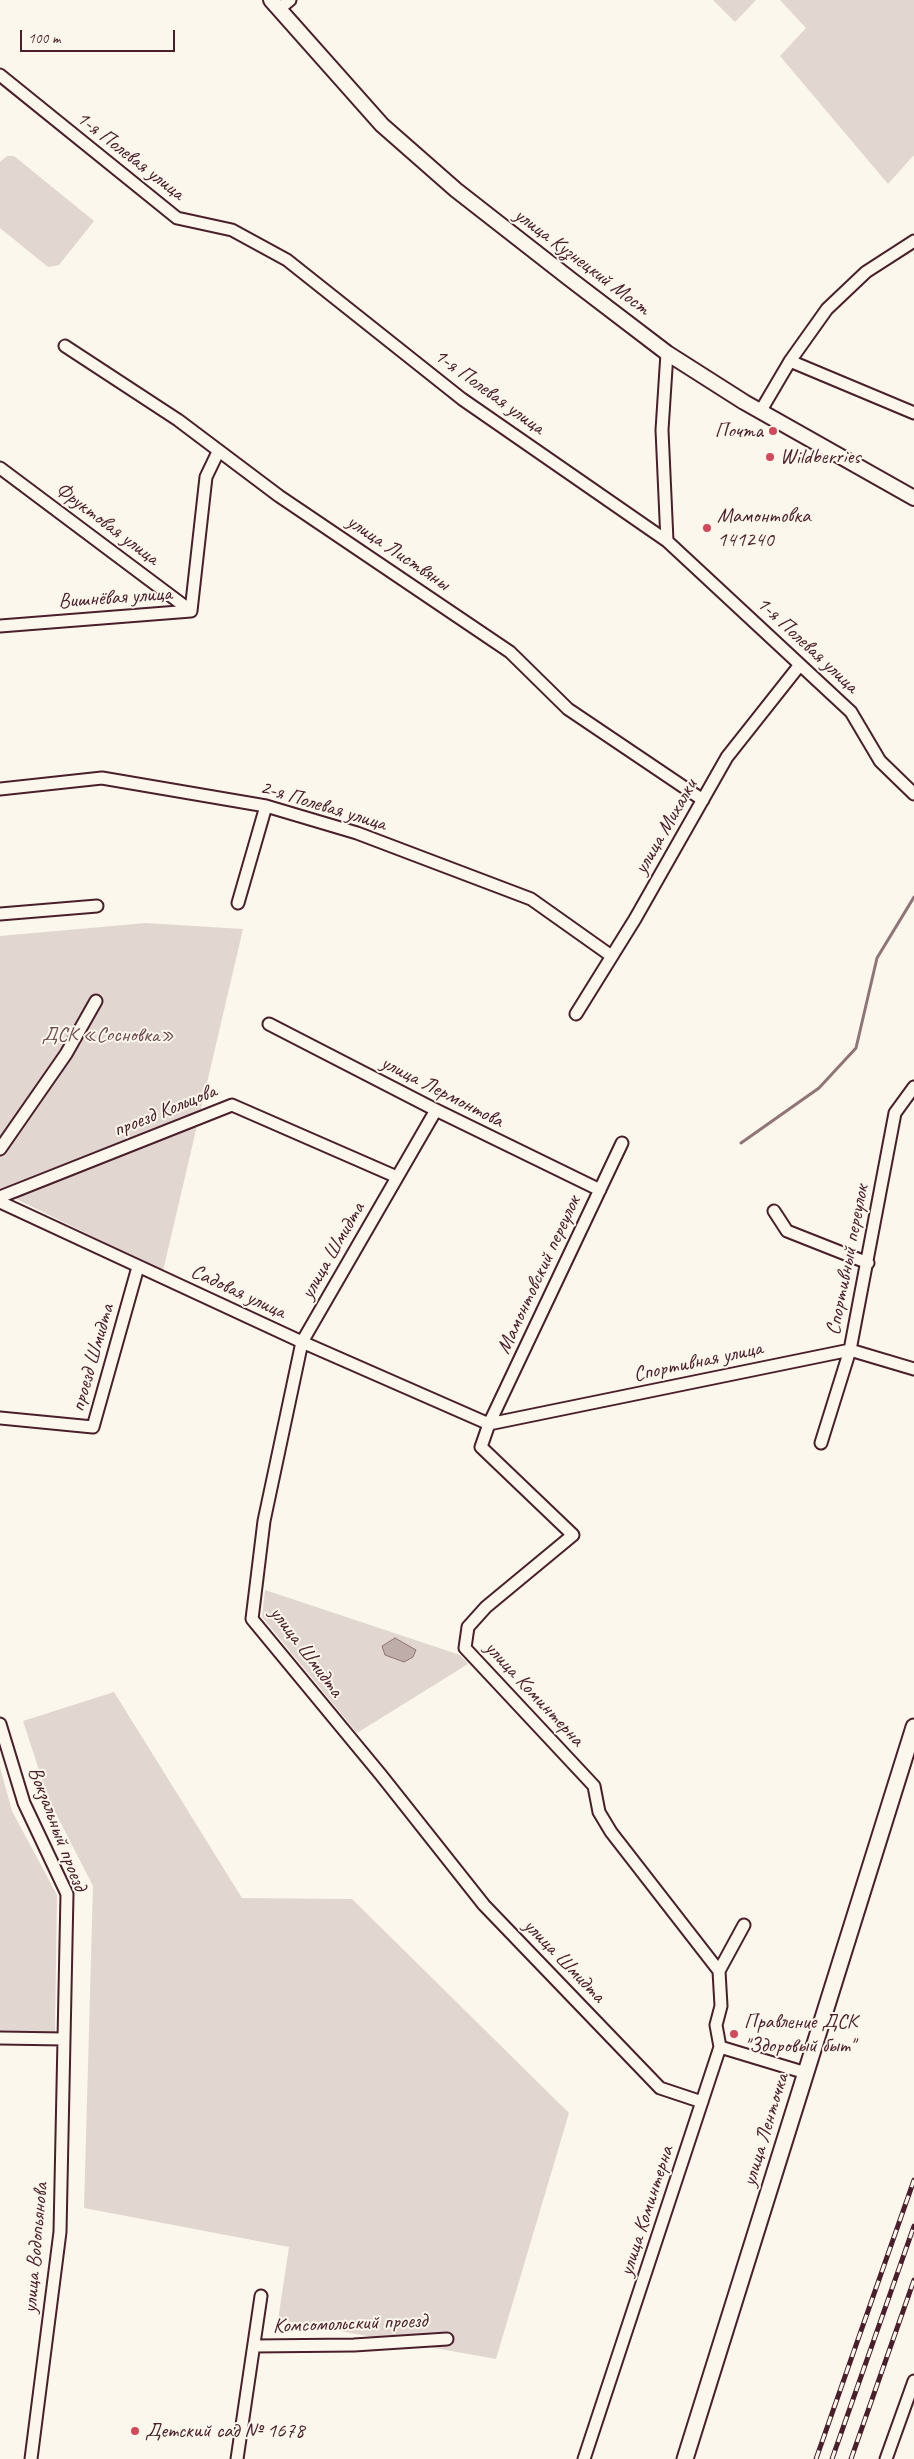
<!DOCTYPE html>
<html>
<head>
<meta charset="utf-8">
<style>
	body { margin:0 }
	#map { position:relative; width:914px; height:2459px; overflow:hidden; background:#fbf7ec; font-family:Caveat,sans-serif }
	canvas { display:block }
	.scale { position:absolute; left:20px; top:30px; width:155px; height:22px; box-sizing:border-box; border:2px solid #4a1f2b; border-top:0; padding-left:6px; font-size:15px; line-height:18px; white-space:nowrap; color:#4a1f2b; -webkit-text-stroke:4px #fbf7ec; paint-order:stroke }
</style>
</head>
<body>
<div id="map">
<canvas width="914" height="2459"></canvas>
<div class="scale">100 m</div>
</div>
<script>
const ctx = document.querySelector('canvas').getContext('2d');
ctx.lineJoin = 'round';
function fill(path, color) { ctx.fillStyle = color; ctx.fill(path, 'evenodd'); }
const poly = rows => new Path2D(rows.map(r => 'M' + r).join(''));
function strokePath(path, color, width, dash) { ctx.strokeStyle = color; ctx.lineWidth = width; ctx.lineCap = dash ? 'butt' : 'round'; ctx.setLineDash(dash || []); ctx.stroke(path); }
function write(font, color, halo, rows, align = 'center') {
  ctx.font = font + ' Caveat,sans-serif'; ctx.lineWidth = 4; ctx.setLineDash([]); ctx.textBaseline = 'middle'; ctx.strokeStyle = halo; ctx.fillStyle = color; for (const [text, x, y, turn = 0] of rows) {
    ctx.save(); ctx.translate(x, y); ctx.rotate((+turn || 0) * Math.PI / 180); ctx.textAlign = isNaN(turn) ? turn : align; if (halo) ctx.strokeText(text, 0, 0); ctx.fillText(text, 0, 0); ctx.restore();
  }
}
const green = poly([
	[713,0,756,0,735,22],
	[780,0,914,0,914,155,888,184,780,56,806,28],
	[7,156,14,156,94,221,59,265,48,267,0,228,0,162],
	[146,923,243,929,163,1271,0,1191,0,936],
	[265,1590,460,1655,468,1664,357,1733,262,1617],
	[114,1692,242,1898,352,1899,569,2113,496,2359,278,2320,289,2247,84,2208,93,1886,48,1798,23,1721],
	[0,1767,12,1811,57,1895,55,2034,0,2032]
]);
const water = poly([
	[395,1638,416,1650,413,1657,404,1662,385,1655,382,1646,395,1638]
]);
const stream = poly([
	[741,1143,819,1088,856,1048,877,958,914,897]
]);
const minor = poly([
	[279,9,290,0],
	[0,75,177,218,232,230,287,260,462,399,667,541,851,712,880,761,914,794],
	[65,346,178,420,279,496,510,652,568,709,703,800],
	[790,361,914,413],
	[760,412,790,361,827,309,866,272,914,241],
	[0,468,191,611],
	[667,541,662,430,667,353],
	[0,626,191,611,206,477,218,452],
	[0,789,102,778,266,806,357,833,531,899,610,955],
	[238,903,266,806],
	[0,914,97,906],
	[576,1014,635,919,727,757,799,666],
	[269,1024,436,1110,600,1190],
	[436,1110,302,1342,264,1521,252,1619,381,1775,484,1905,660,2088,702,2102],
	[622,1143,489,1424,481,1447,573,1535,486,1607,468,1627,465,1648,594,1786,599,1812,611,1832,719,1971],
	[0,1149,66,1054,96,1001],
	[0,1197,232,1105,397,1177],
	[0,1202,302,1342,489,1424],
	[774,1211,787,1231,868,1263],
	[0,1418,93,1427,138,1267],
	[489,1424,850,1350,914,1369],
	[821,1443,850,1350,895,1113,914,1087],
	[0,1724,24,1803,67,1894,60,2232,31,2459],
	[0,2038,64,2039],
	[720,2047,806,2073],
	[254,2346,354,2345,447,2339],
	[237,2459,261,2296],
	[584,2459,720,2047,716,2025,721,2006,719,1971,744,1925],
	[886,2459,914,2381]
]);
const tertiary = poly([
	[271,0,382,125,456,190,570,279,667,353,744,402,914,498]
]);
const secondary = poly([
	[685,2459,914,1727]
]);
const rail = poly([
	[816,2459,914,2180],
	[832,2459,914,2226],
	[851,2459,914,2280]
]);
const markers = [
	[773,431,5,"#d1495b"],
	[770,457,5,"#d1495b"],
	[707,528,5,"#d1495b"],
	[734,2034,5,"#d1495b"],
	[135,2431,5,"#d1495b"]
];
const streetNames = [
	["1-я Полевая улица",130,156,38],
	["улица Кузнецкий Мост",582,262,37],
	["1-я Полевая улица",489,392,36],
	["Фруктовая улица",107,524,37],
	["улица Листвяны",398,553,34],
	["Вишнёвая улица",115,598,-4],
	["1-я Полевая улица",807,645,43],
	["2-я Полевая улица",323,806,17],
	["улица Михалки",666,827,-60],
	["улица Лермонтова",442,1092,27],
	["проезд Кольцова",165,1111,-22],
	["улица Шмидта",333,1251,-60],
	["Спортивный переулок",848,1260,-79],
	["Мамонтовский переулок",539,1275,-65],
	["Садовая улица",238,1292,25],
	["проезд Шмидта",93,1358,-74],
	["Спортивная улица",698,1362,-12],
	["улица Шмидта",306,1652,53],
	["улица Коминтерна",534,1694,47],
	["Вокзальный проезд",57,1829,69],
	["улица Шмидта",564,1961,46],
	["улица Ленточка",766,2130,-73],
	["улица Коминтерна",647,2211,-72],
	["улица Водопьянова",36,2248,-85],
	["Комсомольский проезд",350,2324,-2]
];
const poiNames = [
	["Почта",763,431,"right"],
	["Wildberries",780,457],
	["Мамонтовка",717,516],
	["141240",717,540],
	["Правление ДСК",744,2022],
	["\"Здоровый быт\"",744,2046],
	["Детский сад № 1678",145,2431]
];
const parkNames = [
	["ДСК «Сосновка»",108,1035]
];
fill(green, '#e2d7d0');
fill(water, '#bfadaa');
strokePath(water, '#907477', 1);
strokePath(stream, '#907477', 3);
strokePath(minor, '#4a1f2b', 15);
strokePath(tertiary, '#4a1f2b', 18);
strokePath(secondary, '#4a1f2b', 19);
strokePath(minor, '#fbf7ec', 11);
strokePath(tertiary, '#fbf7ec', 14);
strokePath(secondary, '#fbf7ec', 15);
strokePath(rail, '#4a1f2b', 5);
strokePath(rail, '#fbf7ec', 3, [9]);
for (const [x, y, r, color] of markers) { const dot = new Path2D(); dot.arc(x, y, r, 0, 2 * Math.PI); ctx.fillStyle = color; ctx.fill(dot); strokePath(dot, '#fbf7ec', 2); }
write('21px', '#4a1f2b', '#fbf7ec', streetNames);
write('21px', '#4a1f2b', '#fbf7ec', poiNames, 'left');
write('21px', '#704d54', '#fbf7ec', parkNames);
</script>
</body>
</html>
